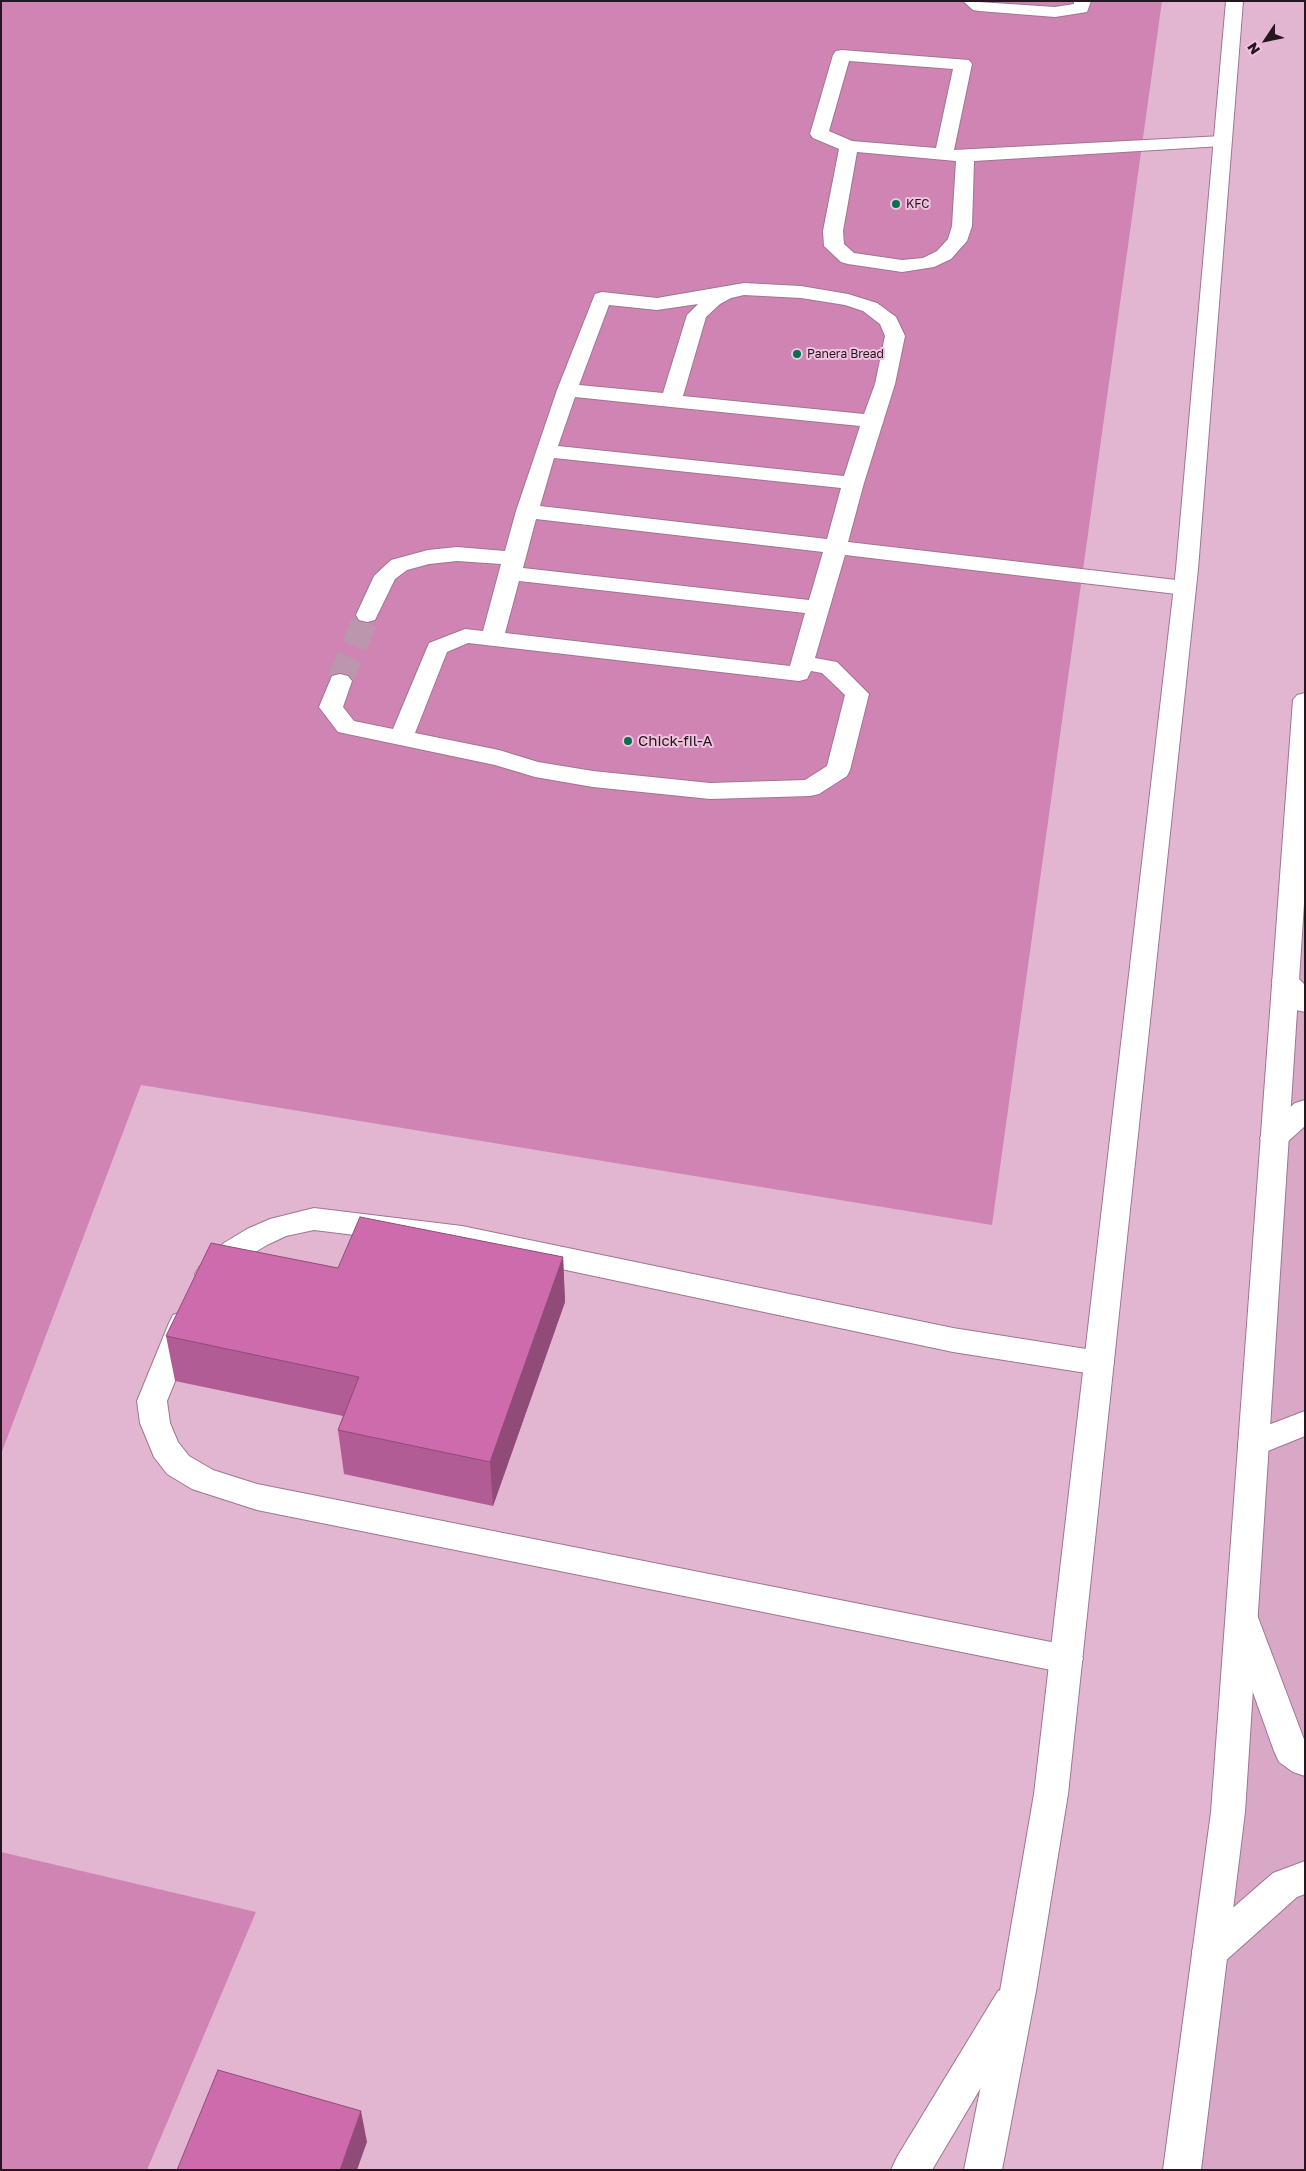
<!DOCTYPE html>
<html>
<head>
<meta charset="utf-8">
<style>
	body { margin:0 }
	#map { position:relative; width:1306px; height:2171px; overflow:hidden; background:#e2b6d1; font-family:"Golos Text",sans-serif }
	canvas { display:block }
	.frame { position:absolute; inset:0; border:2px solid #25161f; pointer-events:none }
	.north { position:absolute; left:1241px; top:15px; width:50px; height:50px; -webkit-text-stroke:4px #efc3de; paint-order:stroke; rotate:236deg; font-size:14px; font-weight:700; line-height:20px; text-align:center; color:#25161f }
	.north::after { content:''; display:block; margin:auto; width:18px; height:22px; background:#25161f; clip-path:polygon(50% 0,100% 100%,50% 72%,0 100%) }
</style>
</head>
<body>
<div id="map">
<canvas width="1306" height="2171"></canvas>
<div class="frame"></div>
<div class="north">N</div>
</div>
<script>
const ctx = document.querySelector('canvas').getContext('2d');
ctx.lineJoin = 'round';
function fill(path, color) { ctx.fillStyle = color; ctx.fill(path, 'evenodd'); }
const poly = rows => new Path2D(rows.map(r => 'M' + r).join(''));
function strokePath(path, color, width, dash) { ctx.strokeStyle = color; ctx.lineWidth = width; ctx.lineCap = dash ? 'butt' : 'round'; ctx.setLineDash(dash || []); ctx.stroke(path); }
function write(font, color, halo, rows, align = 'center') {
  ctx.font = font + ' "Golos Text",sans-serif'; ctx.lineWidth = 4; ctx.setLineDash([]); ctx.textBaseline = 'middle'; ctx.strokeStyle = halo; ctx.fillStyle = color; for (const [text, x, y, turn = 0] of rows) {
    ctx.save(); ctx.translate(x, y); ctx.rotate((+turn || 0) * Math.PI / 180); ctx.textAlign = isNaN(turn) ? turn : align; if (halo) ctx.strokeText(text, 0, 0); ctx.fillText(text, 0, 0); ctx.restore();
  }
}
const built = poly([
	[1305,700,1305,2170,1182,2170]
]);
const green = poly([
	[1,1,1162,1,992,1225,141,1085,1,1454],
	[1,1852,256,1912,147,2170,1,2170]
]);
const minorTunnel = poly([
	[340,681,367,615]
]);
const minor = poly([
	[963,1,1055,7,1074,4,1074,1,1091,1,1087,12,1055,17,979,11,973,10,963,1],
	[842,50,969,60,972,64,954,150,1222,136,1228,137,1231,141,1228,145,1222,146,974,161,972,226,967,241,951,259,934,267,902,272,848,264,841,262,824,246,823,231,839,149,813,138,810,134,833,55,836,51,842,50],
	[849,61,953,69,936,148,852,141,829,131,849,61],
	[857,152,956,161,952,226,948,239,937,251,923,258,902,260,854,253,844,244,843,231,857,152],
	[744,283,801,286,848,294,877,303,896,317,905,336,895,384,864,483,848,542,1185,581,1193,583,1196,588,1193,593,1185,595,845,555,815,658,837,662,869,694,850,770,847,776,819,794,810,796,710,799,593,787,535,777,495,765,338,732,319,707,332,676,340,674,348,676,352,681,343,707,354,721,393,729,429,643,465,629,483,631,501,564,457,561,429,564,407,570,395,579,375,620,367,622,359,620,356,615,374,576,391,560,428,550,457,547,505,551,516,511,557,390,595,294,602,292,657,298,744,283],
	[744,295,801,298,845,305,863,311,880,324,885,336,875,384,864,414,683,396,706,317,720,304,731,298,744,295],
	[698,304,687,315,663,393,579,385,609,305,657,310,698,304],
	[575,397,671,407,860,426,844,476,558,446,575,397],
	[554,458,841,488,827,539,540,506,554,458],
	[536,519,823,552,809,600,523,568,536,519],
	[519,581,805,613,790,666,505,633,519,581],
	[468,643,799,681,807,679,811,671,822,673,845,695,827,766,805,780,710,783,593,771,538,762,499,750,415,733,447,652,468,643],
	[1285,971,1294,974,1305,985,1305,1012,1296,1010,1272,980,1276,974,1285,971],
	[1305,1100,1305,1126,1284,1145,1274,1148,1264,1145,1260,1138,1264,1131,1295,1103,1305,1100],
	[314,1208,462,1226,953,1328,1099,1351,1110,1355,1114,1363,1110,1371,1099,1375,953,1352,462,1248,314,1230,286,1236,267,1245,244,1259,220,1282,210,1285,200,1282,195,1274,200,1266,224,1243,247,1229,270,1219,314,1208],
	[184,1311,195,1315,199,1323,167,1401,170,1423,178,1442,189,1456,213,1470,257,1484,1066,1645,1078,1649,1083,1659,1078,1669,1066,1673,257,1510,192,1489,167,1474,154,1457,140,1423,137,1401,169,1323,173,1315,184,1311],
	[1305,1411,1305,1436,1253,1457,1242,1453,1238,1444,1242,1435,1305,1411],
	[1243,1606,1255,1610,1259,1620,1305,1742,1305,1776,1293,1772,1279,1762,1274,1751,1227,1620,1231,1610,1243,1606],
	[1305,1861,1305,1894,1297,1897,1223,1963,1210,1968,1197,1963,1192,1951,1197,1939,1273,1873,1305,1861],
	[1011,1986,1024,1991,1029,2003,1024,2015,932,2170,891,2170,897,2157,998,1991,1011,1986]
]);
const highway = poly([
	[1226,1,1243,1,1198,569,1068,1794,1036,1991,1002,2170,964,2170,1000,1991,1034,1794,1176,569,1226,1],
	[1305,693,1305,888,1245,1812,1201,2170,1163,2170,1211,1812,1293,700,1297,695,1305,693]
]);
const wall = poly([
	[563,1257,565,1302,493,1506,344,1474,338,1430,343,1416,175,1381,166,1336,338,1268]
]);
const shadedWall = poly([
	[563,1257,565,1302,493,1506,490,1462],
	[361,2111,367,2142,357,2170,340,2170]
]);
const building = poly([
	[360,1217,563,1257,490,1462,338,1430,359,1377,166,1336,211,1243,338,1268,360,1217],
	[218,2070,361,2111,340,2170,177,2170,218,2070]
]);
const markers = [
	[896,204,5,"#00724c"],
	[797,354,5,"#00724c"],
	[628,741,5,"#00724c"]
];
const farPoinames = [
	["KFC",906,204],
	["Panera Bread",807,354]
];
const poiNames = [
	["Chick-fil-A",638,741]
];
fill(built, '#daa8c7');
fill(green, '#d084b4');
strokePath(minorTunnel, '#bc96ad', 26, [26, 12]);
strokePath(minor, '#9f768f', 2);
strokePath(highway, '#9f768f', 2);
fill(minor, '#fff');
fill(highway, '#fff');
fill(wall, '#b15c94');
fill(shadedWall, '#904b78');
fill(building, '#ce6bac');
strokePath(building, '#904b78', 1);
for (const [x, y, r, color] of markers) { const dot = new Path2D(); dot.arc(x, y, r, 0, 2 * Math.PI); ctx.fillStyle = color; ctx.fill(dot); strokePath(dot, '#efc3de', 2); }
write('12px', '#25161f', '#efc3de', farPoinames, 'left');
write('15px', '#25161f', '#efc3de', poiNames, 'left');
</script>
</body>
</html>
